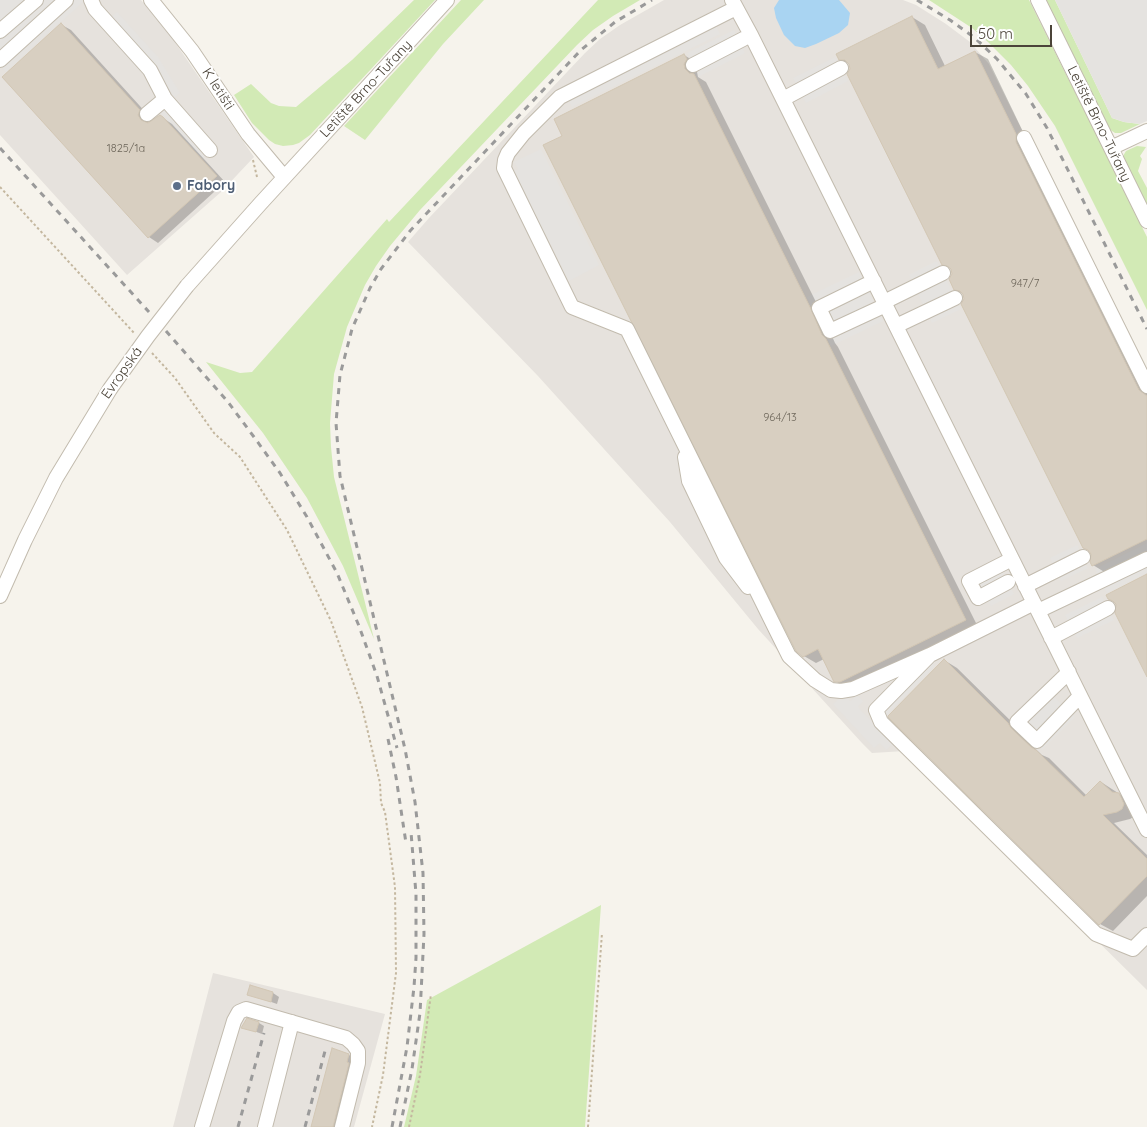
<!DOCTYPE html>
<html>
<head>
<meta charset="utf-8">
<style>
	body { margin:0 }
	#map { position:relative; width:1147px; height:1127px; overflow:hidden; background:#f6f3ec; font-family:Quicksand,sans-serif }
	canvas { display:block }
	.scale { position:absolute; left:970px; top:25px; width:82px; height:22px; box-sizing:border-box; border:2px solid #4b4439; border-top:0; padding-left:6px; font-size:15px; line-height:18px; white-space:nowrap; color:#4b4439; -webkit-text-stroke:4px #fff; paint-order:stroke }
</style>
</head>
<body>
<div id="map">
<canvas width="1147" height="1127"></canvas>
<div class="scale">50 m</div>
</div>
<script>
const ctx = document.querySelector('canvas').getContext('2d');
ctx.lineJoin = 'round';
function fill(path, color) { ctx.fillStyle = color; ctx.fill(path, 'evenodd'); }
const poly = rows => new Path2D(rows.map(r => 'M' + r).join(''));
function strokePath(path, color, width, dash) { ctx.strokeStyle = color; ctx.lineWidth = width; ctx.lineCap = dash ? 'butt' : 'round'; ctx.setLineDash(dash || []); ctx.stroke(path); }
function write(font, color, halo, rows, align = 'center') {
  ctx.font = font + ' Quicksand,sans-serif'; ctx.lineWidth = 4; ctx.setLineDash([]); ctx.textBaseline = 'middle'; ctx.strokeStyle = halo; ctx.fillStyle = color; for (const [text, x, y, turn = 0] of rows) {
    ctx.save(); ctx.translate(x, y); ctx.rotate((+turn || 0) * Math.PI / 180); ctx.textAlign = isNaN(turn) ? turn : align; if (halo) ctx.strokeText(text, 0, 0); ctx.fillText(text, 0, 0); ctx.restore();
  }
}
const industrial = poly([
	[0,0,141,0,172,38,254,157,221,192,127,275,0,135],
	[664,0,903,0,916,5,946,24,970,42,989,64,1147,380,1147,990,905,751,872,753,862,743,758,629,670,522,538,376,408,242,429,218,585,53,600,39,620,25],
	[213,973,385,1014,354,1127,173,1127]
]);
const green = poly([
	[414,0,435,0,310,135,299,143,293,145,283,146,275,144,269,140,252,123,234,95,251,84,271,103,279,106,296,107,352,60],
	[461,0,484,0,443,44,365,140,344,126],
	[598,0,640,0,613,16,593,30,577,45,420,210,390,246,376,266,365,285,347,327,334,374,330,423,331,447,334,477,374,639,343,566,307,498,263,433,206,362,240,373,252,372,387,219,389,222],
	[929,0,1029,0,1147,237,1147,310,1055,126,1028,86,1011,65,988,42,972,28],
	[1045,0,1055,0,1112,118,1124,122,1140,124,1121,133,1115,133,1109,129],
	[1137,146,1146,147,1140,156,1142,159,1138,171,1147,188,1147,207,1123,156,1126,151],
	[601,905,585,1127,404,1127,416,1076,427,1000]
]);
const parking = poly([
	[0,0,82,0,83,2,6,72,0,66],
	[1055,0,1147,0,1147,121,1140,124,1124,122,1112,118],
	[117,12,158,57,180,93,174,98,152,62,111,17],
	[716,26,720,34,572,107,568,99],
	[734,30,745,53,698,77,687,53],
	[835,57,848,81,806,103,793,78],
	[167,106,209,152,202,159,160,112],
	[541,149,599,265,569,281,514,171,518,169,514,162],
	[937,261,961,309,932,323,909,275],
	[859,272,883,321,831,346,807,297],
	[1147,543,1147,552,1098,576,1095,569],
	[1077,545,1088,568,1061,581,1050,558],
	[1147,564,1147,573,1107,593,1103,586],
	[1002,571,1014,594,991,606,979,583],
	[1102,597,1114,620,1077,638,1065,615],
	[929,660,935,666,885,717,879,711],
	[1043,686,1075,717,1042,750,1010,720],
	[844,694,850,701,857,695,863,701,858,707,893,744,886,750,880,743,874,748,833,704]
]);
const water = poly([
	[779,0,839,0,850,13,848,25,839,33,816,44,805,48,795,46,784,35,776,18,774,8]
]);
const shadow = poly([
	[912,17,925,25,945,66,975,52,988,59,1147,389,1147,552,1106,573,1093,565,1092,553,965,299,964,294,955,289,952,269,943,264,850,64,840,59],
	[62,25,71,30,149,116,147,121,149,124,160,116,172,124,225,182,158,243,149,237,4,77],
	[684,55,697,63,699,67,697,72,698,77,706,82,823,316,835,343,838,347,978,627,848,688,835,681,824,659,816,663,804,656,564,136],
	[944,660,957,668,1021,731,1023,737,1042,755,1049,758,1087,796,1101,782,1132,802,1135,816,1130,819,1114,823,1147,855,1147,896,1113,931,1100,924],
	[273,993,279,997,277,1004,248,994],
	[259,1023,264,1026,262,1034,243,1027],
	[349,1055,362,1062,347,1127,312,1127]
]);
const building = poly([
	[912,16,938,69,975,51,1016,134,1016,142,1139,390,1147,396,1147,539,1092,566,1090,562,1091,554,1088,550,1083,548,961,304,964,299,963,294,960,291,954,290,949,279,952,274,951,269,947,266,942,265,847,74,850,69,849,64,845,60,839,60,836,54,912,16],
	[61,23,140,110,138,115,141,120,148,123,160,115,163,117,217,176,148,238,2,77,61,23],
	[684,54,687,59,684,64,685,69,689,73,694,74,810,307,822,335,826,339,966,620,840,682,834,682,818,649,803,657,796,651,543,145,562,136,554,119,684,54],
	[1147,574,1147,677,1115,613,1116,604,1113,601,1108,599,1106,595,1147,574],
	[944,659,1008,723,1011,728,1031,747,1036,750,1084,797,1100,781,1112,792,1119,793,1124,804,1122,809,1117,812,1103,815,1147,859,1147,876,1099,925,888,717,888,716,944,659],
	[250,985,273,992,271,1002,247,995,250,985],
	[247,1018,259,1022,256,1032,241,1028,247,1018],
	[332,1048,349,1054,347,1062,349,1063,333,1127,311,1127,332,1048]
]);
const path = poly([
	[253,160,257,177],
	[0,187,135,334],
	[152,353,175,378,214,433,240,457,287,530,331,621,362,707,380,783,381,803,385,812,395,887,396,973,383,1075,372,1127],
	[409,1127,420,1075,431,994],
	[588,1127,602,933]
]);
const minor = poly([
	[91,0,95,9,150,70,165,99,210,150],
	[151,0,192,51,248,134,284,177],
	[732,0,751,35,1147,830],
	[1038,0,1147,221],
	[736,8,560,97,524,133,508,153,505,160,504,168,572,307,627,329,789,656,815,680,831,690,841,691,853,689,930,655],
	[0,31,36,0],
	[0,60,66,0],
	[693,65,751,35],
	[783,99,841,68],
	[147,114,165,99],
	[1024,138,1147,386],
	[1111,148,1147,131],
	[874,281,819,308,830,331,886,305],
	[187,286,260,204,447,0],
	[884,302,943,273],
	[896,326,955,298],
	[685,457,689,481,726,558,748,587],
	[1008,582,978,598,969,581,1012,559],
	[1025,586,1083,557],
	[0,596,25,540,56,478,110,389],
	[1034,603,930,655,876,710,881,722,1096,934,1133,949,1147,935],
	[1038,611,1147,559],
	[1051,638,1108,608],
	[1069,672,1017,722,1037,741,1080,696],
	[202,1127,234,1021,239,1012,246,1009,346,1038,353,1044,358,1051,358,1063,342,1127],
	[265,1127,292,1022]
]);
const rail = poly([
	[917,0,950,20,975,38,997,59,1026,94,1047,128,1147,329],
	[0,148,149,312],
	[166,331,228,402,254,437,280,473,307,517,337,573,359,626,377,676,397,748],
	[388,739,396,777,406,843],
	[238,1127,264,1033],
	[305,1127,325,1051],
	[392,1127,407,1047,414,987,416,958,416,894,411,832],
	[400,1127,412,1069,420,1013,424,934,423,873,415,802,405,749,340,476,336,423,340,375,352,329,370,288,381,269,410,231,581,50,615,22,652,0]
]);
const minorBridge = poly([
	[110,389,148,336,187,286]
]);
const markers = [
	[177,186,5,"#5c6f8a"]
];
const numberNames = [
	["1825/1a",126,149],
	["947/7",1025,284],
	["964/13",780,418]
];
const streetNames = [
	["K letišti",218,89,57],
	["Letiště Brno-Tuřany",366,89,-47],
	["Letiště Brno-Tuřany",1099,124,64],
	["Evropská",122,373,-55]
];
const serviceNames = [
	["Fabory",187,186]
];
fill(industrial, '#e6e2dd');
fill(green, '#d2eab5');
fill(parking, '#e5e3e0');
fill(water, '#a9d4f2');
fill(shadow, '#0003');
fill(building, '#d8cfc1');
strokePath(building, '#d3c7b4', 1);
strokePath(minor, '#c2bbae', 16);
strokePath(path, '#c4b79f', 2, [2.5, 2.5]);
strokePath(minor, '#fff', 14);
strokePath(rail, '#9a9a9a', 3, [6, 6]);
strokePath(minorBridge, '#c2bbae', 16, []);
strokePath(minorBridge, '#fff', 14);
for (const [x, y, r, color] of markers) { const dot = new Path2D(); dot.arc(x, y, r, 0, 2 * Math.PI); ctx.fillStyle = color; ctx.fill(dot); strokePath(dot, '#fff', 2); }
write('11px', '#6e675b', null, numberNames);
write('14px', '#4b4439', '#fff', streetNames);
write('bold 14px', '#4e5e75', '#fff', serviceNames, 'left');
</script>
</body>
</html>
